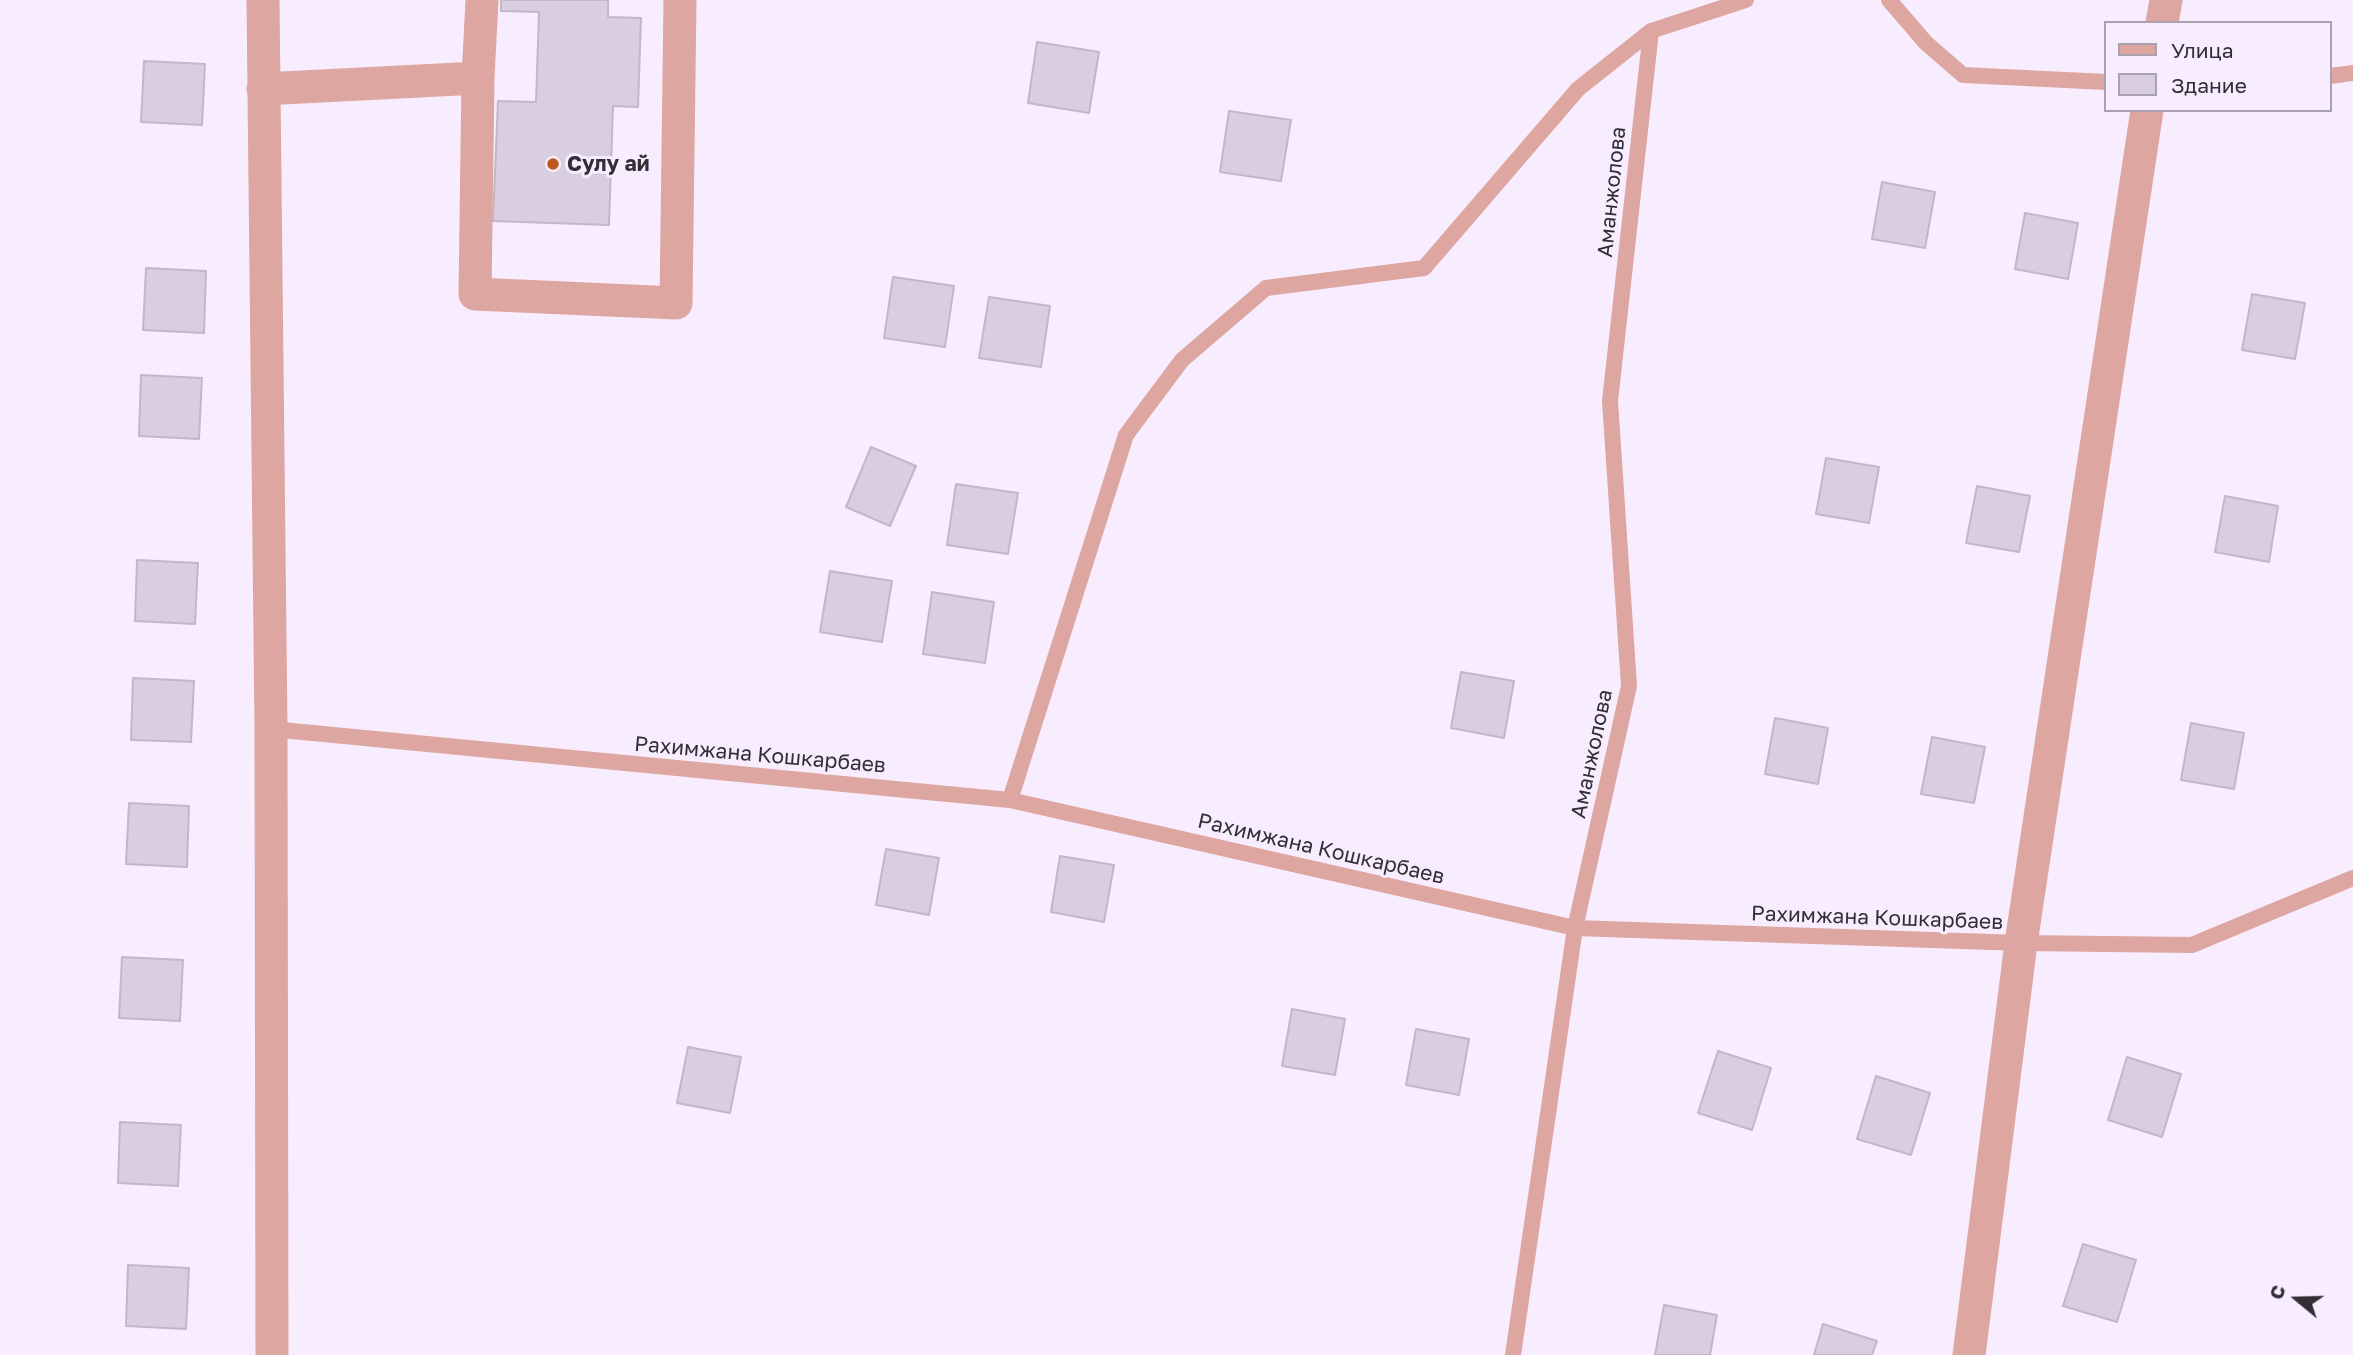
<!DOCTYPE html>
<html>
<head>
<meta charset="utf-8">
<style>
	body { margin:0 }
	#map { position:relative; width:2353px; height:1355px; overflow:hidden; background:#f8edfe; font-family:"Golos Text",sans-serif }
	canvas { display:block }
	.legend { position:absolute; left:2104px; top:21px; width:228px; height:91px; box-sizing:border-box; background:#f8edfe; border:2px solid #a9a1ae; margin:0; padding:9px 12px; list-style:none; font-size:21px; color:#322e35 }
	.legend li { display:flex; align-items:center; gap:14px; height:35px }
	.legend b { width:35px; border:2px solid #a9a1ae }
	.north { position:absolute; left:2262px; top:1264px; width:70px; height:70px; -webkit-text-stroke:5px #f8edfe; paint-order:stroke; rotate:289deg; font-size:19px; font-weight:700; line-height:28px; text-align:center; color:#322e35 }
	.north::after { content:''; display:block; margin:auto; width:24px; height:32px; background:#322e35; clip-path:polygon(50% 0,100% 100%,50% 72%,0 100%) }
</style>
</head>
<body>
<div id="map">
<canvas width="2353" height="1355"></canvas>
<ul class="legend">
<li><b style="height:9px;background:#dda6a1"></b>Улица</li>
<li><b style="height:19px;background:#d9cedf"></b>Здание</li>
</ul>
<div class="north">С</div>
</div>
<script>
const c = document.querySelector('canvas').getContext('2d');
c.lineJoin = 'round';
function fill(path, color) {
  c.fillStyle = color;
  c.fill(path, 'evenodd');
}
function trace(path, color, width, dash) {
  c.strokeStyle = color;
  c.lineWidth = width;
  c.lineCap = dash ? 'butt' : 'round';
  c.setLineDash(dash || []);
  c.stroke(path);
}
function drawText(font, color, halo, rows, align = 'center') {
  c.font = font + ' "Golos Text",sans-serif';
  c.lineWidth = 6;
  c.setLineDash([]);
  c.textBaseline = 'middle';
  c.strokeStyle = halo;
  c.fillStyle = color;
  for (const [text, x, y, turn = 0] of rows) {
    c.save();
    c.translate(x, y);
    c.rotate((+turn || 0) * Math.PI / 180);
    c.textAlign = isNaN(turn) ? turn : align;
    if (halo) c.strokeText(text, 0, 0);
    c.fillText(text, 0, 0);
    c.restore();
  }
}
const building = new Path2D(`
	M501,0H608V17L641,18L638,107L613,106L609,225L493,221L498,101L536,102L539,12L501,11Z
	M1037,42L1099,52L1089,113L1028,103Z
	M144,61L205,64L202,125L141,122Z
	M1229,111L1291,120L1281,181L1220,172Z
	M1882,182L1935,192L1925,248L1872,239Z
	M2025,213L2078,223L2068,279L2015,269Z
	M146,268L206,271L204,333L143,330Z
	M893,277L954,286L945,347L884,338Z
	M2252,294L2305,303L2295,359L2242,350Z
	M989,297L1050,306L1041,367L979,358Z
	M141,375L202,378L199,439L139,436Z
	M871,447L916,466L890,526L846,507Z
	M1826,458L1879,467L1869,523L1816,514Z
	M956,484L1018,493L1008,554L947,545Z
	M1977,486L2030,496L2019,552L1966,543Z
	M2225,496L2278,506L2269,562L2215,552Z
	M137,560L198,563L195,624L135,621Z
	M830,571L892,581L882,642L820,632Z
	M932,592L994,602L985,663L923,654Z
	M1461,672L1514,681L1504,738L1451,728Z
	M133,678L194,681L191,742L131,740Z
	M1775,718L1828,728L1818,784L1765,774Z
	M2191,723L2244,733L2234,789L2181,780Z
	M1932,737L1985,747L1974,803L1921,794Z
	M129,803L189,806L187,867L126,864Z
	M886,849L939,858L929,915L876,905Z
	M1060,856L1114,865L1104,922L1051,912Z
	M122,957L183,960L180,1021L119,1018Z
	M1292,1009L1345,1019L1335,1075L1282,1066Z
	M1416,1029L1469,1039L1459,1095L1406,1085Z
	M688,1047L741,1057L730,1113L677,1103Z
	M1718,1051L1771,1068L1752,1130L1698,1113Z
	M2127,1057L2181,1074L2162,1137L2108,1120Z
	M1876,1076L1930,1093L1911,1155L1857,1139Z
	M120,1122L181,1125L178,1186L118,1183Z
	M2083,1244L2136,1260L2117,1322L2063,1306Z
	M128,1265L189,1268L186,1329L126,1326Z
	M1664,1305L1717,1315L1710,1355H1655Z
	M1823,1324L1877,1341L1872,1355H1814Z`);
const lane = new Path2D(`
	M1889,0L1926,43L1963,75L2106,82
	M2330,76L2353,73
	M271,729L1010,800L1575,928L2021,943L2192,945L2353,878
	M1010,800L1126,435L1182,360L1266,288L1424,268L1578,89L1651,31L1746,0
	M1513,1355L1575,928L1629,686L1610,401L1651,31`);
const street = new Path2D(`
	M263,0L271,729L272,1355
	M482,0L478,78L475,294L676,303L680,0
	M2162,23L2166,0
	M263,89L478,78
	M1969,1355L2021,943L2147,110`);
const markers = [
	[553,164,7,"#bb5820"]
];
const poiNames = [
	["Сулу ай",567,164]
];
const streetNames = [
	["Аманжолова",1612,192,-84],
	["Аманжолова",1592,754,-78],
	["Рахимжана Кошкарбаев",760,755,5],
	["Рахимжана Кошкарбаев",1321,849,13],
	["Рахимжана Кошкарбаев",1877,918,2]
];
fill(building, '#d9cedf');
trace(building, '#c1b7c7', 2);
trace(lane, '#dda6a1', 16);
trace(street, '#dda6a1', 33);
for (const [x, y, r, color] of markers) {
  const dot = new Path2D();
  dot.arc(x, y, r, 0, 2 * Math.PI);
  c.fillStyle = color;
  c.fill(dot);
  trace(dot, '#f8edfe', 2.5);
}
drawText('bold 21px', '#322e35', '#f8edfe', poiNames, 'left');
drawText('21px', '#322e35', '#f8edfe', streetNames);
</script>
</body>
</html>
